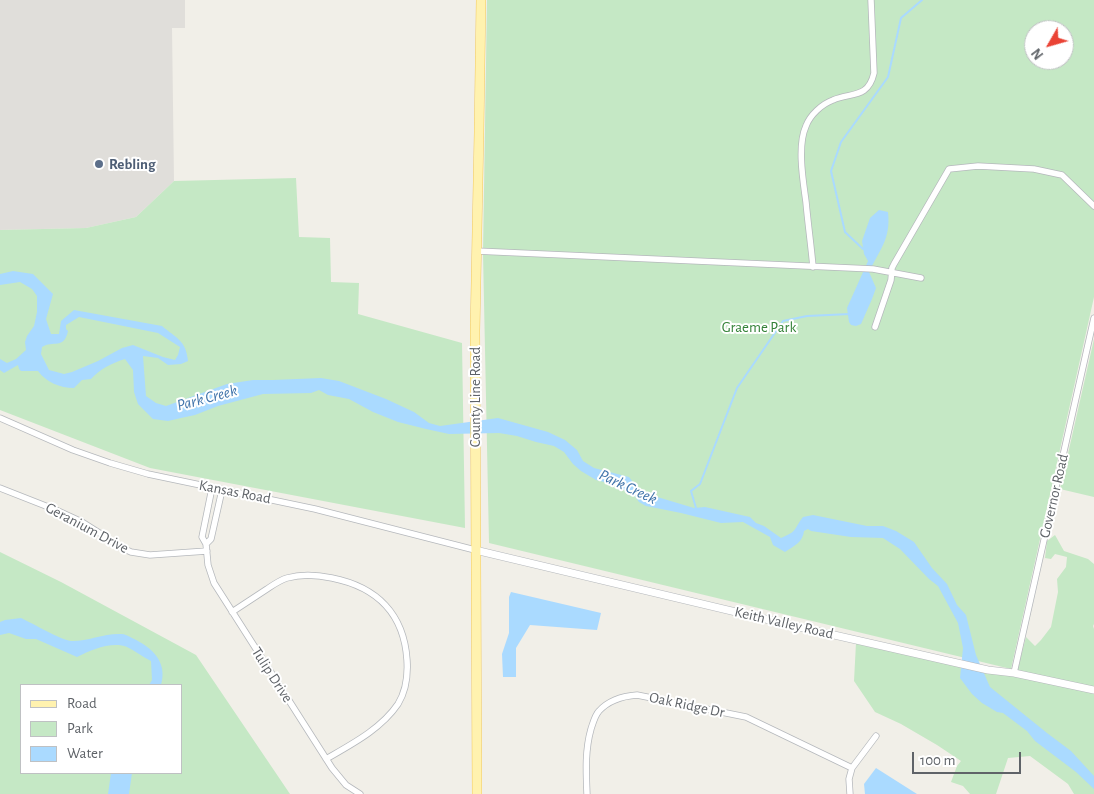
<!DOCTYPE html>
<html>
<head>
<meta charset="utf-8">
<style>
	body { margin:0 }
	#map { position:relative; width:1094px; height:794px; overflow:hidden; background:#f1efe8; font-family:"Alegreya Sans",sans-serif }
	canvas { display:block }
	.legend { position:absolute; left:20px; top:684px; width:162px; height:90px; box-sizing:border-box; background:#fff; border:1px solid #bfc1c3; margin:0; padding:6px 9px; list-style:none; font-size:15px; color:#5f6368 }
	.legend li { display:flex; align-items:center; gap:10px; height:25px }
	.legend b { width:25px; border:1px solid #bfc1c3 }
	.north { position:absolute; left:1024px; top:20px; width:50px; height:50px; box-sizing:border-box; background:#fff; border:1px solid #bfc1c3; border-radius:50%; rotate:232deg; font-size:14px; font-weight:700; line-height:20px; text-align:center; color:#5f6368 }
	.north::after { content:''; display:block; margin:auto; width:18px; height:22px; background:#ea4335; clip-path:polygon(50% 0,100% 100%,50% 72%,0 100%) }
	.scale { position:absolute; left:912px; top:752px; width:109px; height:22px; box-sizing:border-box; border:2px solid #5f6368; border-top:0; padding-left:6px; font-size:15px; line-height:18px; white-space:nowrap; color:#5f6368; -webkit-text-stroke:4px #fff; paint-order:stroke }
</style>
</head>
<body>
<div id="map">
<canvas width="1094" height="794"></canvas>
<ul class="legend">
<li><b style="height:6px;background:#fff2af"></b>Road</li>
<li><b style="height:14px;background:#c5e8c5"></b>Park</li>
<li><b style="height:14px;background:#aadaff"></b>Water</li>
</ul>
<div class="north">N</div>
<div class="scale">100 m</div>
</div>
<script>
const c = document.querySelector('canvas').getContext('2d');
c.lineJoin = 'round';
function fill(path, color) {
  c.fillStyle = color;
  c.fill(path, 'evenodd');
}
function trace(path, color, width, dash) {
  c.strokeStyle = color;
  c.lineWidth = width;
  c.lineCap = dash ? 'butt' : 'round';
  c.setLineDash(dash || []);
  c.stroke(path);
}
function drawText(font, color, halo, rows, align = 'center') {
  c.font = font + ' "Alegreya Sans",sans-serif';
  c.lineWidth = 4;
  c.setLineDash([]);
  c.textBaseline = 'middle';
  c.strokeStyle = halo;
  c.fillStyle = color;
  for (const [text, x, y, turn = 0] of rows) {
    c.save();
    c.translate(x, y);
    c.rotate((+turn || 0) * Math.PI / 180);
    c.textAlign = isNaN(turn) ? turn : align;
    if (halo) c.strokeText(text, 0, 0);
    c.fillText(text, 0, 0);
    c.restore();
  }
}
const industrial = new Path2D(`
	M0,0H185V28H172L174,181L136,217L86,228L0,230Z`);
const green = new Path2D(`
	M487,0H1094V297L1011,669L489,543L483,253ZM1034,30H1064V60H1034Z
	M296,178L299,237L330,238L331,282L359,283L358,314L462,343L465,528L150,468L0,410V230L86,228L136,217L174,181Z
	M1094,339V497L1060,489Z
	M1055,535L1064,551L1088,559L1094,564V624L1093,626L1094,629V687L1017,671L1026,637L1035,646L1041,640L1051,627L1058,592L1057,579L1066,567L1067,557L1055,554L1051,559L1045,558L1047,541Z
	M0,552L61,582L196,655L290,794H0ZM21,685H181V773H21Z
	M856,643L1094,691V794H1074L1068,784L1030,756L1008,758L996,794H970L963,786L951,782L957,766L961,761L937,745L901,724L875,712L854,681Z`);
const water = new Path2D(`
	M879,210L888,212C891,239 880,249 869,272L876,288L872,299L861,324L856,326L851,325L849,322L847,308L868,261L864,254L862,241L870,218Z
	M13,271L33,274L53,294L46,319L51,334H59L61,321L74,310L162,326C176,338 186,340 188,361L181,364L168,365L158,358L143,356L146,396L156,403L166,406L227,384L253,380H273L321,378L339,381L386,399L414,412L429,423L440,426L498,418L548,432L565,440L577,450L583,461L594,468L629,477L635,485L644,493L694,508L705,507L750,517L756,523L764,526L781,538C798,531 793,530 803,517L813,515L867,526H883L896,531L914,542L932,568L947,584L957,605L966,615L976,655L990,687L1047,733L1071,751L1094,776V789L1076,772L1035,741L1027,731L1003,713L997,712L982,703L972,694L960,678L963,648L958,623L938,586L929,579L900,549L883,538L851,537L811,531L808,529L804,531C803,542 794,546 785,552L773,545L770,537L743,522L721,523L681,513L646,506L639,502L632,492L626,491L616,485L596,480L581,471L573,464L564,452L554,446L536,442L517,436L499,433L449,434L426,429L398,422L373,412L349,399L328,395L319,390L311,393L263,394L218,406L195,415L181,418L168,421L153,419L138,404L134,392L133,370L125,359C112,363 100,369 91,379L82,380L74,388C60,388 46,382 38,371H21L19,369L18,365L4,373L0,370V359L7,363L16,359L26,350L25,342L27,336L34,326L37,312V296L32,289L20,282L0,285V274ZM79,317L158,333L180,347L178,355L175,360L163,357L133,345L122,348L98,361L72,372L64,374L49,370L41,354L42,347C53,340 64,350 68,331L66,329V325Z
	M511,592L601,613L597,630L530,625L516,648V677H503L502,654L509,633V597Z
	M21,618C34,624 59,639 71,641C85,642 105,633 121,634C125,634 128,636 132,638C152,647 168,662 161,685H149L152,680L151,661C143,657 135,651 127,647C112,641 91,650 77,657L36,639H26L9,633L0,635V622L5,620Z
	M876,768L917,794H865L864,784Z
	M111,773H132L129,794H108Z`);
const stream = new Path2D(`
	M863,249L845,232L831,171L841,142L888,77L901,18L922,0
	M696,508L691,491L700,484L737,388L783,321L807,316L850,314`);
const minor = new Path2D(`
	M476,251L873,269L921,278
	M813,267C811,245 808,224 806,202C803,180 797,146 806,126C810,115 822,104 833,100C851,92 868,99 874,73L871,0
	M875,327L891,280L892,268L894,264L949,169L978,166L1034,169L1062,175L1094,206
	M0,418L73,450L110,463L148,474L315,509L475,550
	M0,488L56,510L82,522L101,534L118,546L131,552L150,555L207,551
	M212,488L202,537L206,544L208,565L214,583L332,768L346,785L360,794
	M206,544L211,539L222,490
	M232,612C244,604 255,597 267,589C273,585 280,580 287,578C301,574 318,575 332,578C377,587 404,614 407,660C408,675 406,691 398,704C381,729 352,744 326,759
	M1014,673L1094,318
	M587,794C586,771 585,750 591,729C593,723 595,715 599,711C609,700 624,696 637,695L746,717L852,768L876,736
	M850,794L849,779L852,768`);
const tertiary = new Path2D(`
	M475,550L799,627L988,670L1014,673L1094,690`);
const primary = new Path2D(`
	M477,794L475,331L479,132L481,0`);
const markers = [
	[99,164,5,"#5c6f8a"]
];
const serviceNames = [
	["Rebling",109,164]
];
const parkNames = [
	["Graeme Park",759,327]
];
const streetNames = [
	["County Line Road",475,397,-90],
	["Kansas Road",235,492,11],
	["Governor Road",1054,496,-77],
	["Geranium Drive",87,528,28],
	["Keith Valley Road",784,623,13],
	["Tulip Drive",272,675,57],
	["Oak Ridge Dr",687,705,12]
];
const waterNames = [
	["Park Creek",207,398,-15],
	["Park Creek",628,487,25]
];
fill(industrial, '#e0deda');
fill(green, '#c5e8c5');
fill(water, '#aadaff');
trace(stream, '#aadaff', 2);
trace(minor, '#b5b8bc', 7);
trace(tertiary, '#b5b8bc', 8);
trace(primary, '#f2c960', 10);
trace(minor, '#fff', 5.5);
trace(tertiary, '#fff', 7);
trace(primary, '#fff2af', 9);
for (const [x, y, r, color] of markers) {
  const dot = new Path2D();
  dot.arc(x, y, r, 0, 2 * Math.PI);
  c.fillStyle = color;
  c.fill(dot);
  trace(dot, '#fff', 2);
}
drawText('bold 15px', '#4e5e75', '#fff', serviceNames, 'left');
drawText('15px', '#348238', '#fff', parkNames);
drawText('15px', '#5f6368', '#fff', streetNames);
drawText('italic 16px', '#4174aa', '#fff', waterNames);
</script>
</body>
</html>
